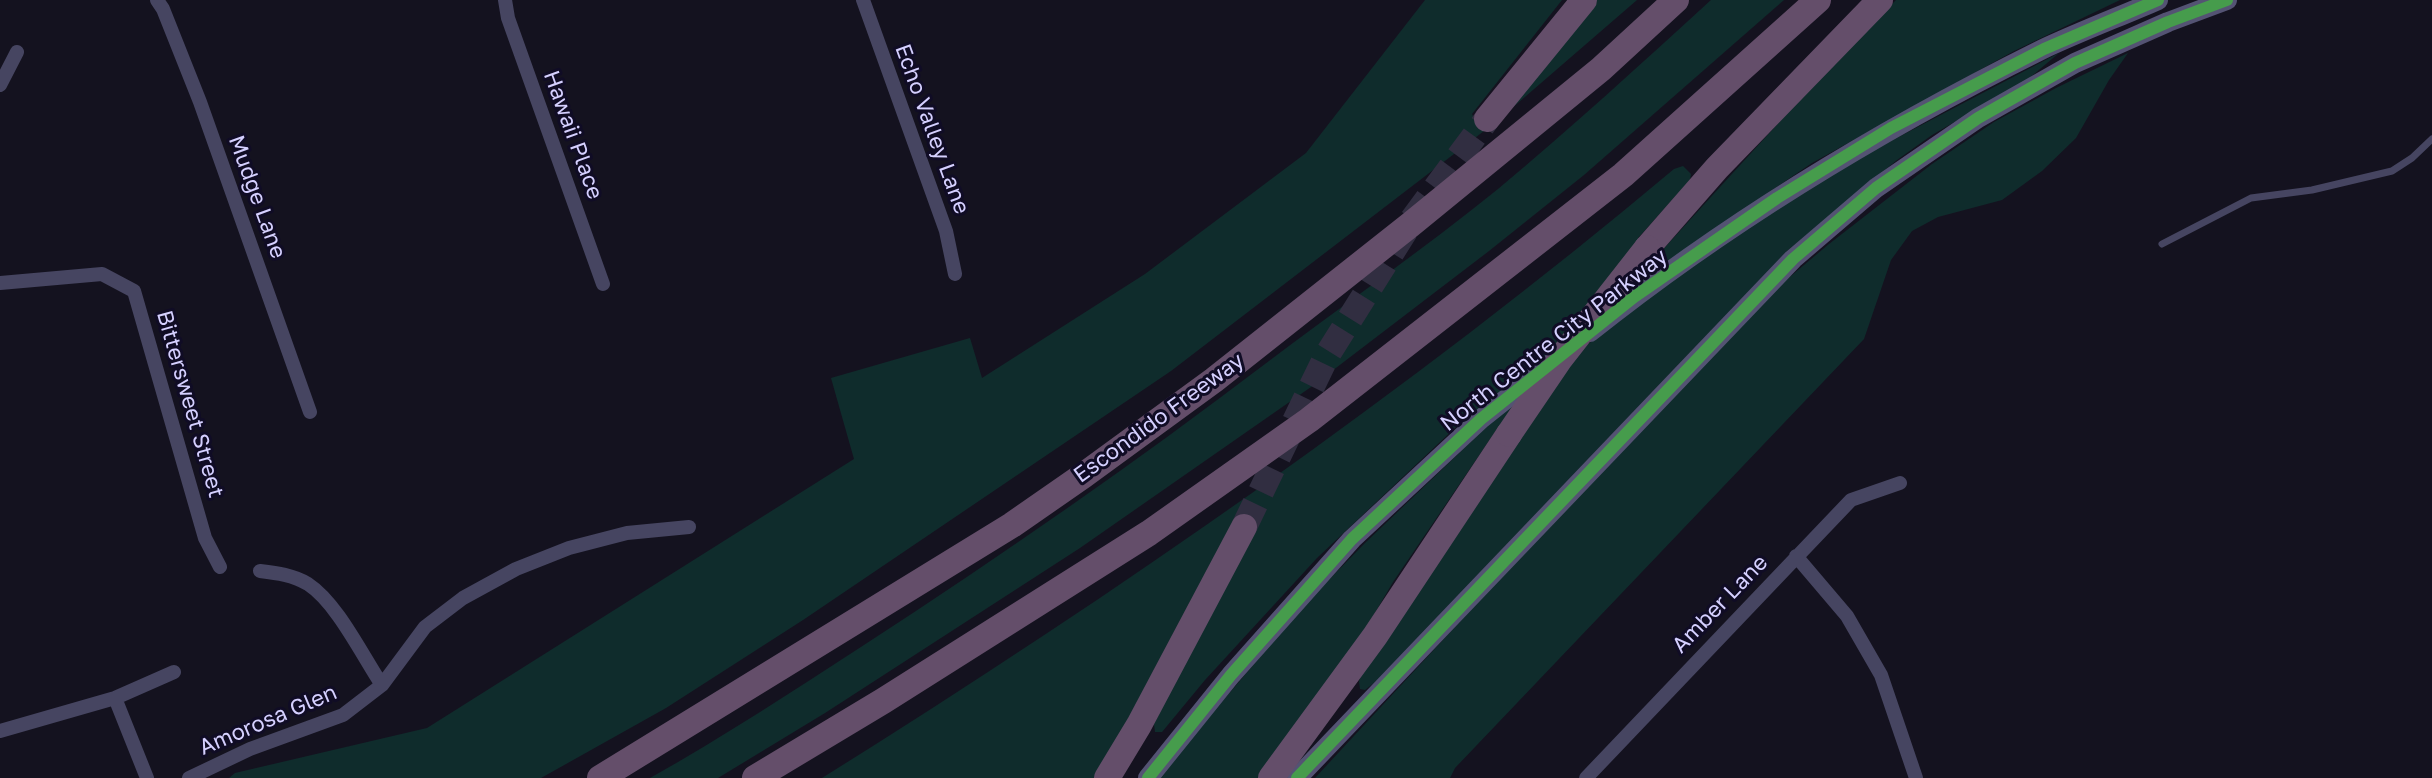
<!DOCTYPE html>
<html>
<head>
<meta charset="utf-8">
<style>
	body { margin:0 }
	canvas { display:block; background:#14121f }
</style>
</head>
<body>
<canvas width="2432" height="778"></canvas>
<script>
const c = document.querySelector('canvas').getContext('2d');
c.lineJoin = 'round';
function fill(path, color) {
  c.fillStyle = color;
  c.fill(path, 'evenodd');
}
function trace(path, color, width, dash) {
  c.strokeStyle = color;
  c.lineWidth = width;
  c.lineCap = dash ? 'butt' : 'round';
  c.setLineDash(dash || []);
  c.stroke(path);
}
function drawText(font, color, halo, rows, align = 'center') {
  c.font = font + ' "Golos Text",sans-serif';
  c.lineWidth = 6;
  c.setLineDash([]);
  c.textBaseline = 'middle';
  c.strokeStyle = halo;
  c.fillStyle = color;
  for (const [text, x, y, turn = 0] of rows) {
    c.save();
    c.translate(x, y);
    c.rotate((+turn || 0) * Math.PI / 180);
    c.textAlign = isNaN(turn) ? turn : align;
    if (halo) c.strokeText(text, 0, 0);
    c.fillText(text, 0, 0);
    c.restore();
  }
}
const green = new Path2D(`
	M1425,0H1562L1472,114L1475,120L1497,121L1171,371L803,620L666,708L541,778H229L235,773L427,728L854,459L831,378L970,338L982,378L1145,274L1306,153Z
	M1594,0H1637L1511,109Z
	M1711,0H1784L1584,175L1489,251L1311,387L1080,548L825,713L718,778H650C723,737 793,691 864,645C1001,556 1135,463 1265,364C1343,305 1423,250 1498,189C1571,128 1641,64 1711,0Z
	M1896,0H2120L2014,51L1812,163L1731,218L1513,382L1457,426L1317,558L1205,680L1162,732H1155L1154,724L1179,672L1259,524L1233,521L1097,778H822C1118,593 1407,393 1674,169L1683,166L1691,174L1690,180L1638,238L1657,256L1784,117Z
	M2059,53L2027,80L1932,135L1897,160L1787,251L1375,682L1365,690L1360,689L1359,681L1365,667L1499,426L1393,582L1342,669L1260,778H1157L1307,602L1365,543L1498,416L1641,302L1742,231L1849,163Z
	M2128,53L2109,80L2076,138L2042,171L2002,200L1938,217L1912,231L1891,260L1864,339L1455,768L1450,778H1315L1670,395L1785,281L1829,244L1932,164L1994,122L2056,88Z`);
const motorwayTunnel = new Path2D(`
	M1244,527L1326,357L1410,223L1487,119`);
const service = new Path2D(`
	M2162,244L2251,198L2312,190L2392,171L2412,158L2432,139`);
const minor = new Path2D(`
	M157,0L163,9L200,102L310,412
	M505,0L508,18L603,284
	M863,0L946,231L955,274
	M0,85L17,52
	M0,283L102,274L134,291L205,538L220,567
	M1796,556L1847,616L1881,675L1916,778
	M260,571C277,573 293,575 308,584C337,603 362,655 382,685
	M115,698L147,778
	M0,731L115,698L174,672
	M189,778L250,749L343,715L382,685L425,627L463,598L516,569L569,548L627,533L689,527
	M1586,778L1851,500L1900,483`);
const secondary = new Path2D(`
	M1590,332C1729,221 1882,129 2041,50C2079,32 2119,17 2158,0
	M1148,778L1231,675L1352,539L1481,419L1550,364
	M1297,778L1793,259L1876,188L1978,118L2075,63L2168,22L2227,0`);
const motorway = new Path2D(`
	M1487,119L1584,0
	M1647,248L1717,168L1880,0
	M600,778L1012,525L1084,475L1214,380L1410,225L1601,69L1676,0
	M755,778L883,701L1149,533L1309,420L1623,175L1818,0
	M1107,778L1139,725L1244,527
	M1271,778L1375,636L1509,434`);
const motorwayBridge = new Path2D(`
	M1509,434L1560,359L1647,248`);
const cycleway = new Path2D(`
	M1148,778L1231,675L1352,539L1481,419L1634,297L1777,198L1891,128L2044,49L2158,0
	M1297,778L1793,259L1876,188L1978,118L2075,63L2168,22L2227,0`);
const streetNames = [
	["Echo Valley Lane",932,129,70],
	["Hawaii Place",573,135,70],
	["Mudge Lane",257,197,70],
	["North Centre City Parkway",1554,340,-38],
	["Bittersweet Street",190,404,74],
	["Escondido Freeway",1159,418,-36],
	["Amber Lane",1720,604,-46],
	["Amorosa Glen",268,720,-23]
];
fill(green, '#0f2c2c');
trace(motorwayTunnel, '#312e41', 26, [26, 13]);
trace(service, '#464561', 7);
trace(minor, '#464561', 14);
trace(secondary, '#545373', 20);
trace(motorway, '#644e6a', 26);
trace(motorwayBridge, '#644e6a', 26);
trace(cycleway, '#469c4c', 12);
drawText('22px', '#d5d0ff', '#100c25', streetNames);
</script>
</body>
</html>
